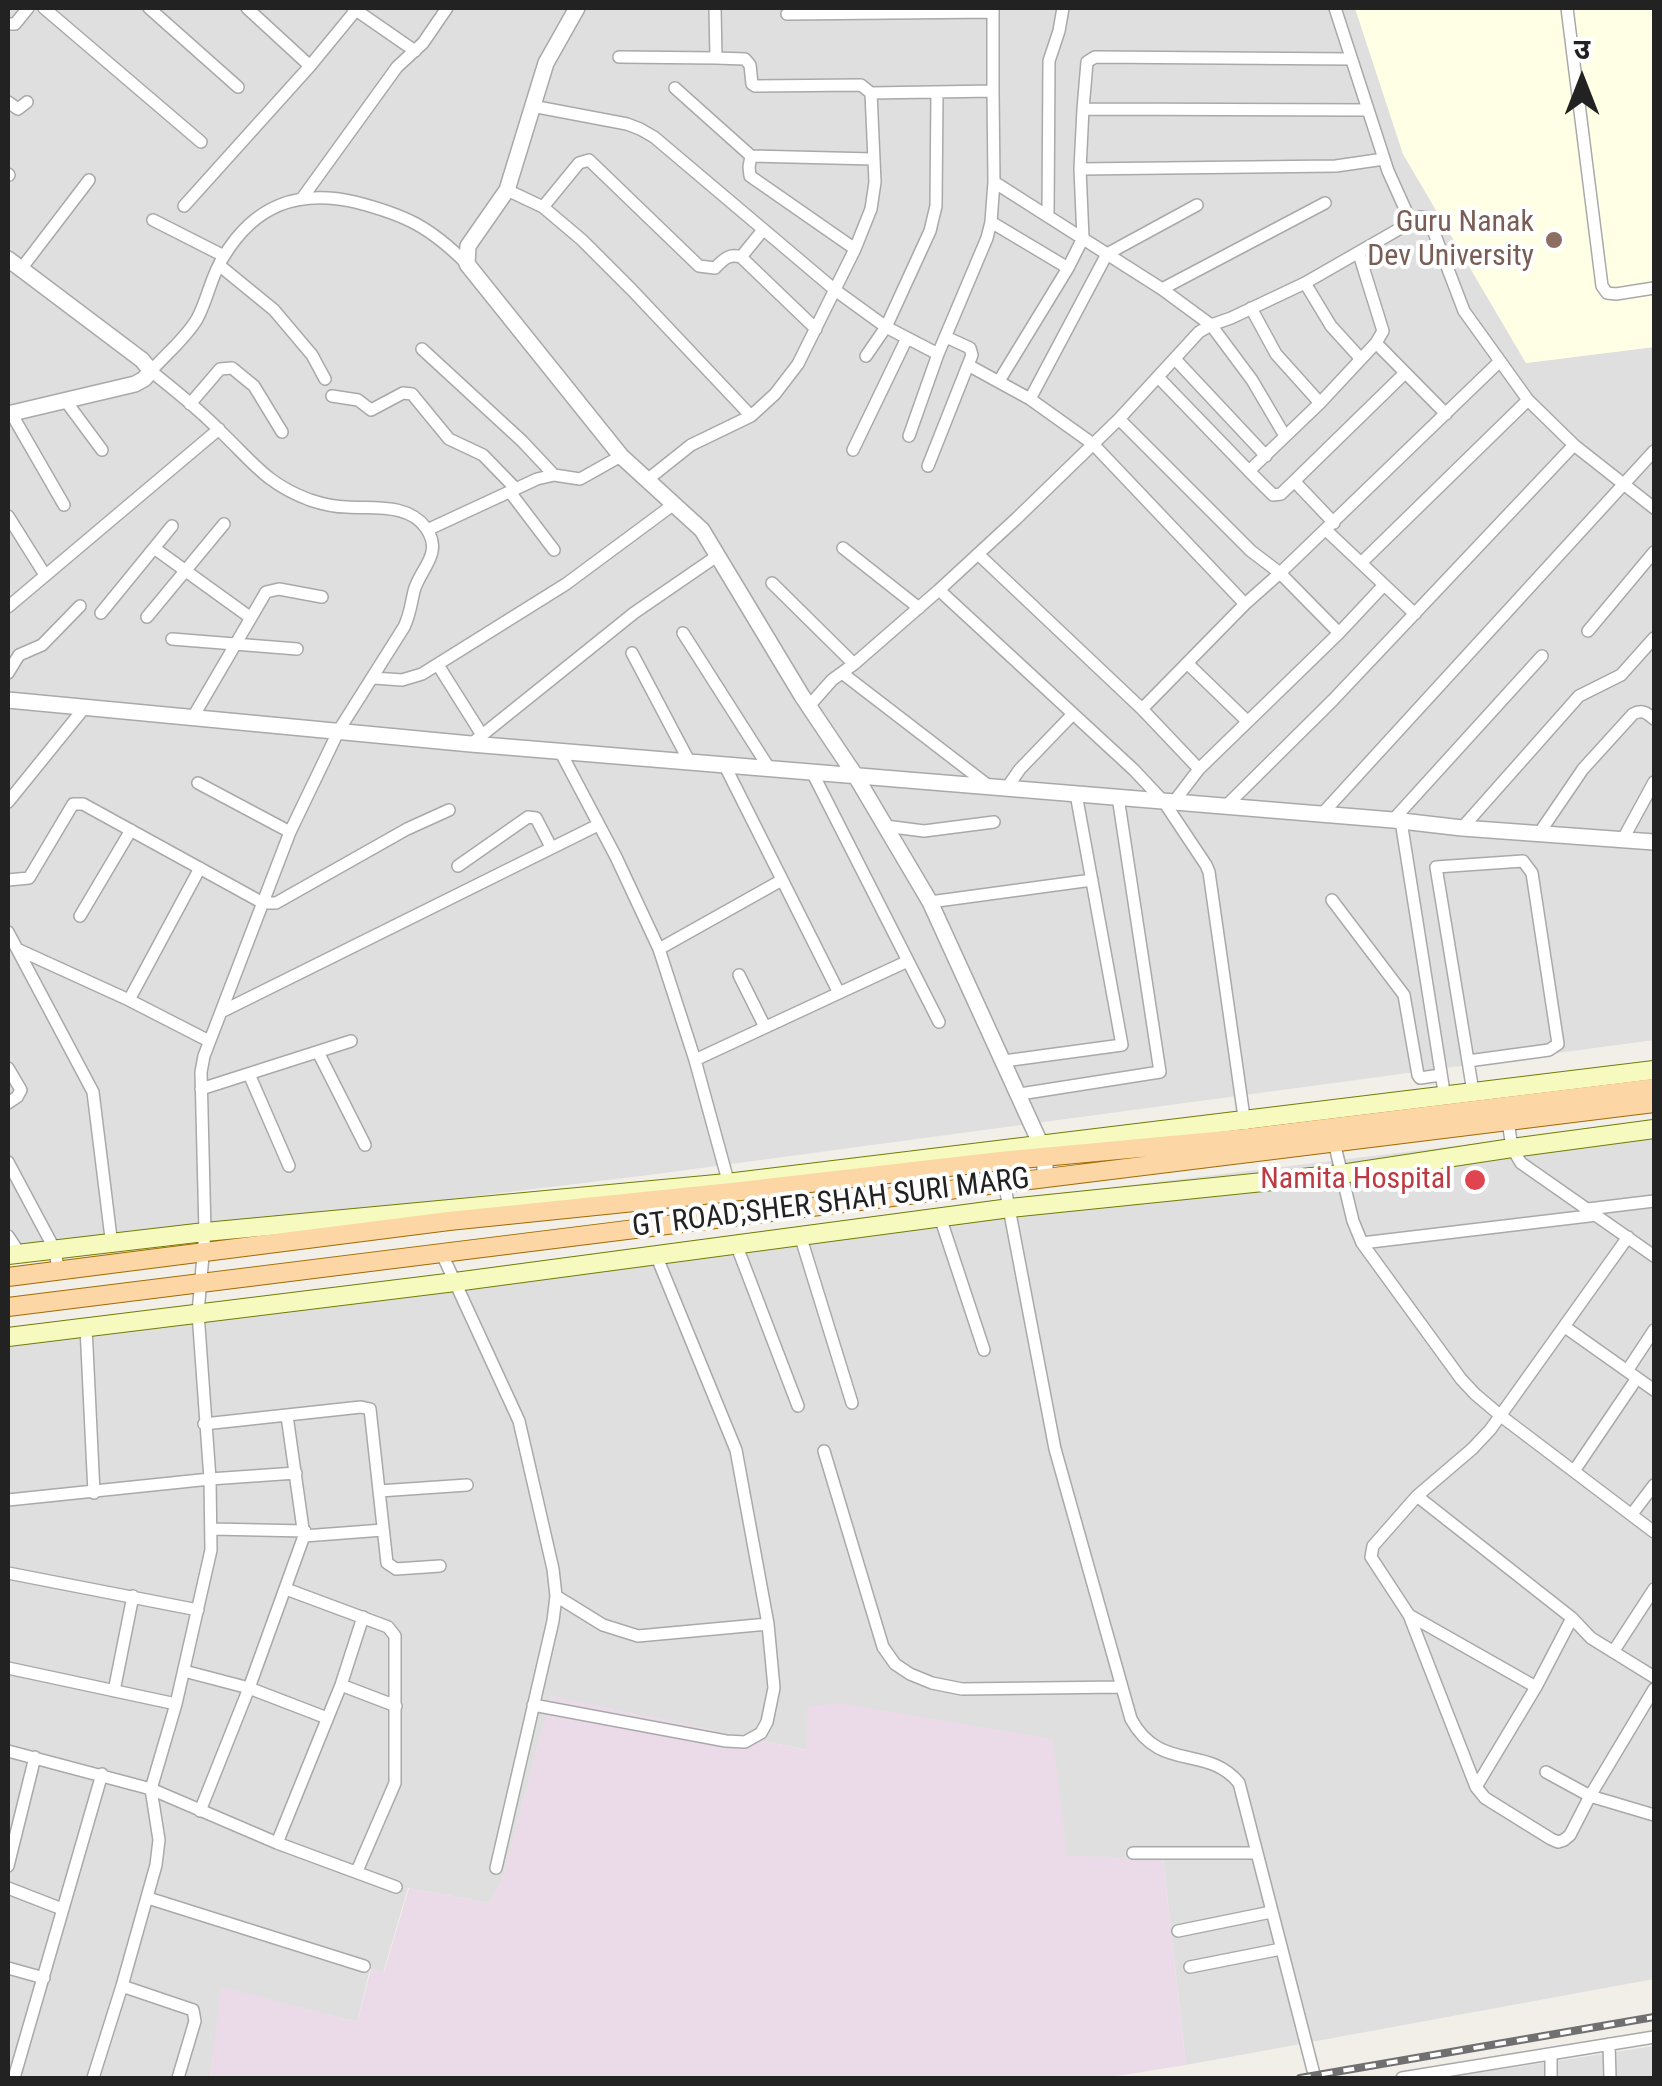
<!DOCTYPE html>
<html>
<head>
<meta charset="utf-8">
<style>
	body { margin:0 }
	#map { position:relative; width:1662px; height:2086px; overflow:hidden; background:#f2efe9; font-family:"Roboto Condensed","Noto Sans Devanagari",sans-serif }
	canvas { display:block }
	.frame { position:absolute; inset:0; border:10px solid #222; pointer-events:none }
	.north { position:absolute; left:1532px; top:30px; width:100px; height:100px; -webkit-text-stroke:8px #fff; paint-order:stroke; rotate:0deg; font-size:28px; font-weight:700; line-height:40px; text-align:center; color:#222 }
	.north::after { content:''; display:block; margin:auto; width:35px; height:45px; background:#222; clip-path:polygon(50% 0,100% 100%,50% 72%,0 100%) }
</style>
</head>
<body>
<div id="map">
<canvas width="1662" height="2086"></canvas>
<div class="frame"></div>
<div class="north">उ</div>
</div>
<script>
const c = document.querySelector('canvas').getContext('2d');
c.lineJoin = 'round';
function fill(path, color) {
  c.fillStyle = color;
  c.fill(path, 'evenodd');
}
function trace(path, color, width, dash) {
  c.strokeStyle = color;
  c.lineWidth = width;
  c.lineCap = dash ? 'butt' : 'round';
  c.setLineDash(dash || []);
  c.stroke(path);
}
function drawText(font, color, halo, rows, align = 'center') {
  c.font = font + ' "Roboto Condensed",sans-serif';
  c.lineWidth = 8;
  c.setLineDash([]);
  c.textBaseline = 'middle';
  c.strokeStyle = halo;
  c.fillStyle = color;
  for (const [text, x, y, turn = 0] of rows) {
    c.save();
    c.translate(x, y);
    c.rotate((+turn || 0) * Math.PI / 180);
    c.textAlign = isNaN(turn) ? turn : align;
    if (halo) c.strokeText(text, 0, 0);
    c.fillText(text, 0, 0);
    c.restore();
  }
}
const residential = new Path2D(`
	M8,8H1355L1403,154L1526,363L1654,347V1040L649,1175L8,1253Z
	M1654,1122V1979L1186,2065L1163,1858L1067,1857L807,1750L551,1697L502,1881L489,1903L408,1888L383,1973L370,1969L357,2022L222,1988L210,2078H8V1329L186,1309L991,1202Z
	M1654,2046V2078H1445Z`);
const industrial = new Path2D(`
	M551,1696L806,1750L808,1707L839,1703L1053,1739L1067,1856L1163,1858L1186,2065L1104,2078H210L221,1987L357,2022L371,1969L384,1972L409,1888L489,1903L502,1881Z`);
const education = new Path2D(`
	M1355,8H1654V347L1526,363L1403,154Z`);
const minor = new Path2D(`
	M44,8L201,142
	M149,8L238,87
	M247,8L310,66
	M353,8L415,51
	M993,8V91
	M1335,8L1388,171L1411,222
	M1567,8L1602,286L1607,293L1616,294L1654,288
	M787,14L993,12
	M8,24H15L28,8
	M619,57L716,58
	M1350,59L1095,57L1087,62L1083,109L1368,110
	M675,88L751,156L749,167L750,176L855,249
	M871,93L993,91L994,182L1162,289L1211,325L1252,380L1285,436
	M8,102L18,109L27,102
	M532,106L627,124L640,129L654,137L835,290L886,327L938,354L987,238L991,222L994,182
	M1083,109L1080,169L1336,166L1384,159
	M751,156L873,159
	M8,174L9,175
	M507,190L543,207L579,163L589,160L699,266L715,268C723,260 729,253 741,257L816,329
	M303,197L397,67L423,43L447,8
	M184,206L310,66L356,10
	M543,207L582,240L632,290L751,416
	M1048,216L1049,61L1059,31L1063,8
	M153,220L224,256
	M991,222L1068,268
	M741,257L763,230
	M219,265L274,310L312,355L325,379
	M21,269L89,180
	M1305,283L1331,326L1361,359L1376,343L1383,331L1359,254
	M1162,289L1325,203
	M1251,308L1276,354L1320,403L1361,359
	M1376,343L1446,414
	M422,349L522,441L554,475
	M866,356L886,327L930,231L936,206L937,92
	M1175,359L1266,456
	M968,365L1030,399L1093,444L1245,604L1280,573L1251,551L1119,419
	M1158,377L1249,471L1320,403
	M999,381L1068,268L1083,238L1080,169
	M332,396L358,400L371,410L403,393L412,394L449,439L483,455L516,489
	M1030,399L1107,254L1197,205
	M65,400L102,450
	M190,404L220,369L232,368L254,386L282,432
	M11,413L64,505
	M909,436L938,354
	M853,450L907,338
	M928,466L972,355L970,348L946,337
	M1249,471L1273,495L1281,494L1405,373
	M647,480L691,445L751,416L775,394L798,364L855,249L871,209L875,182L871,93L861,85L755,86L752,84L750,65L745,59L716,58L715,8
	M1295,482L1334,523
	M510,492L554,550
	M8,516L45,575
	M427,530L537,479L554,475L580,479L621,456
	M1327,531L1361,563L1528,400
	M154,548L251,618
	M843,548L919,608
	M978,554L1142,709L1199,769
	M1361,563L1415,614
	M772,583L854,664
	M939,590L1134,770L1164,802L1206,865L1209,872L1245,1124
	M8,607L219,429
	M101,613L172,526
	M147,617L224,524
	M1588,631L1654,552
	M683,633L769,768
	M1339,633L1384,585
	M172,639L297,649
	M632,653L689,761
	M1187,663L1247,721
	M438,665L482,735
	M8,673L19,655L42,645L80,606
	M842,673L989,786
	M374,678L402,680L422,674L566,584L674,504
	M809,706L832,680L854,664L939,590L1017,518L1119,419L1199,332L1211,325L1231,318L1305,283L1420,217L1427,218L1430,222L1464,311L1528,400L1574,445L1654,508
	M1142,709L1245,604
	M193,717L266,592L279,589L322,597
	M471,744L634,613L717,556
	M560,751L616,857L659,949L695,1060L730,1188
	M812,772L939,1022
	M198,783L290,832
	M1006,789L1020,769L1073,714
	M8,802L85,707
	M1173,803L1199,769L1339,633L1280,573L1499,362
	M1226,806L1333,700L1574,445
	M1322,814L1654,451
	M1393,820L1542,656
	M1401,821L1445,1098
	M885,826L924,831L994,822
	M1462,828L1579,696L1621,675L1654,638
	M1540,832L1583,769L1633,714C1642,709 1647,713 1654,719
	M1623,839L1654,782
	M458,866L528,817L536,818L551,847
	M8,880L29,878L73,804H83L263,903H276L407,829L449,810
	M1332,900L1404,995L1418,1075L1420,1078L1441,1075
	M930,902L1092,880
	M80,916L131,830
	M8,932L93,1092L112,1246
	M17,949L129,1000L209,1041
	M659,949L782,880
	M739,975L765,1027
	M839,993L908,961
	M129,1000L200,868
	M221,1012L598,825
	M318,1052L365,1145
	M695,1060L839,993L724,764
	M1004,1061L1122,1045L1076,794
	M1468,1061L1549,1050L1558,1044L1532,873L1523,861L1436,867L1468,1061L1473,1092
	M8,1068L21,1090L17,1097L8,1103
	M249,1074L289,1166
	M201,1089L351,1041
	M1020,1094L1160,1072L1118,797
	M1508,1121L1512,1148L1521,1163L1654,1256
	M1334,1142L1353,1221L1362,1243L1461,1379L1475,1394L1501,1416L1654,1532
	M1000,1161L1055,1449L1131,1719C1160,1773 1207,1744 1239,1783L1315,2078
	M8,1162L55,1250L58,1270
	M1588,1209L1654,1201
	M940,1217L984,1350
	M800,1235L852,1403
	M8,1236L20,1254
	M1628,1237L1490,1430L1472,1449L1417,1496L1373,1546L1371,1557L1409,1615L1476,1787L1485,1798L1551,1839L1558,1842L1564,1840L1570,1835L1590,1796L1654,1689
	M1362,1243L1597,1215
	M736,1244L798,1406
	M442,1254L519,1421L553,1569L556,1596L553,1621L496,1868
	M86,1327L94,1493
	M1565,1327L1654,1390
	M1627,1371L1654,1330
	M287,1416L304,1536L383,1530
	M204,1424L361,1407L370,1409L387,1563L396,1569L440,1566
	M824,1451L883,1647L895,1664L910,1674L932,1683L962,1689L1121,1687
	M1574,1471L1637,1378
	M379,1491L467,1485
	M1417,1496L1572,1618L1591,1638L1654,1677
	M8,1500L210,1479L296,1473
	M1632,1514L1654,1485
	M212,1529L305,1531
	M8,1573L198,1610
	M286,1589L388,1627L395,1636V1783L357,1871
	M556,1596L603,1625L638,1636L768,1624
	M1409,1615L1536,1687L1572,1618
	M1613,1652L1654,1589
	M8,1668L176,1704
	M184,1671L249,1688L327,1718
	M341,1685L396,1706
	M114,1691L133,1596
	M533,1705L726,1741L745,1742L761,1733L767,1722L774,1688L768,1624L736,1450L656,1255
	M8,1751L151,1789L277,1843L396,1887
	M1546,1772L1590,1796L1654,1815
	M1476,1787L1536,1687
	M200,1811L249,1688L304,1536
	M277,1843L341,1685L363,1617
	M1133,1853H1257
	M8,1866L35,1757
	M8,1888L62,1909
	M148,1898L364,1966
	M1178,1931L1271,1912
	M1190,1967L1281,1949
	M8,1968L44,1978
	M122,1986L193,2010L195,2021L178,2078
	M1609,2044L1610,2078
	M14,2078L102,1774
	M93,2078L122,1986L156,1865L159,1840L151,1789L176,1704L211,1550L210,1479L198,1313L205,1232L201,1072L204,1056L290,832L339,730L404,627C410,615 411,604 414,591C420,568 444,554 426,528C408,503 374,509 347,507C335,507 322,504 310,500C266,484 252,461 220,431C199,409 174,390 151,371C166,354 186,338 197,319C208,299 211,275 224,256C255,205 298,189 355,202C406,215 430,227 467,264
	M1402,2078L1654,2037
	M1551,2078V2054`);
const tertiary = new Path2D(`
	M577,8L546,63L507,190L468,246L467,264L621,456L702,530L802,696L855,775L930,902L1041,1145L1045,1157V1178
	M8,259L142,360L151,371L144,379L135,384L8,414
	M8,700L471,744L1393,820L1462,828L1654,842`);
const secondary = new Path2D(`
	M8,1255L205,1232L727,1183L1654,1070
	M8,1337L455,1282L1010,1208L1341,1174L1512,1148L1654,1129`);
const primary = new Path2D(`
	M8,1277L449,1221L732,1192L1000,1161L1247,1138L1654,1088
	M8,1307C557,1239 1105,1170 1654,1103`);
const rail = new Path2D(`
	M1300,2078L1654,2017`);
const markers = [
	[1554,240,10,"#8d6e63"],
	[1475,1180,12,"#e0444e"]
];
const educationNames = [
	["Guru Nanak",1534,223],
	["Dev University",1534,257]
];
const healthNames = [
	["Namita Hospital",1452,1180]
];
const streetNames = [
	["GT ROAD;SHER SHAH SURI MARG",831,1204,-7]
];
fill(residential, '#e0dfdf');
fill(industrial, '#ebdbe8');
fill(education, '#ffffe5');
trace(minor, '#a9a9a9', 14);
trace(tertiary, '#a9a9a9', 18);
trace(secondary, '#707d05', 20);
trace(primary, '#a06b00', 20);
trace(minor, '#fff', 11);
trace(tertiary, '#fff', 15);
trace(secondary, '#f7fabf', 18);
trace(primary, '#fcd6a4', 18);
trace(rail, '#707070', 8);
trace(rail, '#fff', 4, [11]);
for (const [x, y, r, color] of markers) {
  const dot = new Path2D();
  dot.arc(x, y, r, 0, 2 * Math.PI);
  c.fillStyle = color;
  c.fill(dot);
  trace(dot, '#fff', 4);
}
drawText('30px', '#785e54', '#fff', educationNames, 'right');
drawText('30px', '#be3a42', '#fff', healthNames, 'right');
drawText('30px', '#222', '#fff', streetNames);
</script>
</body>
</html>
